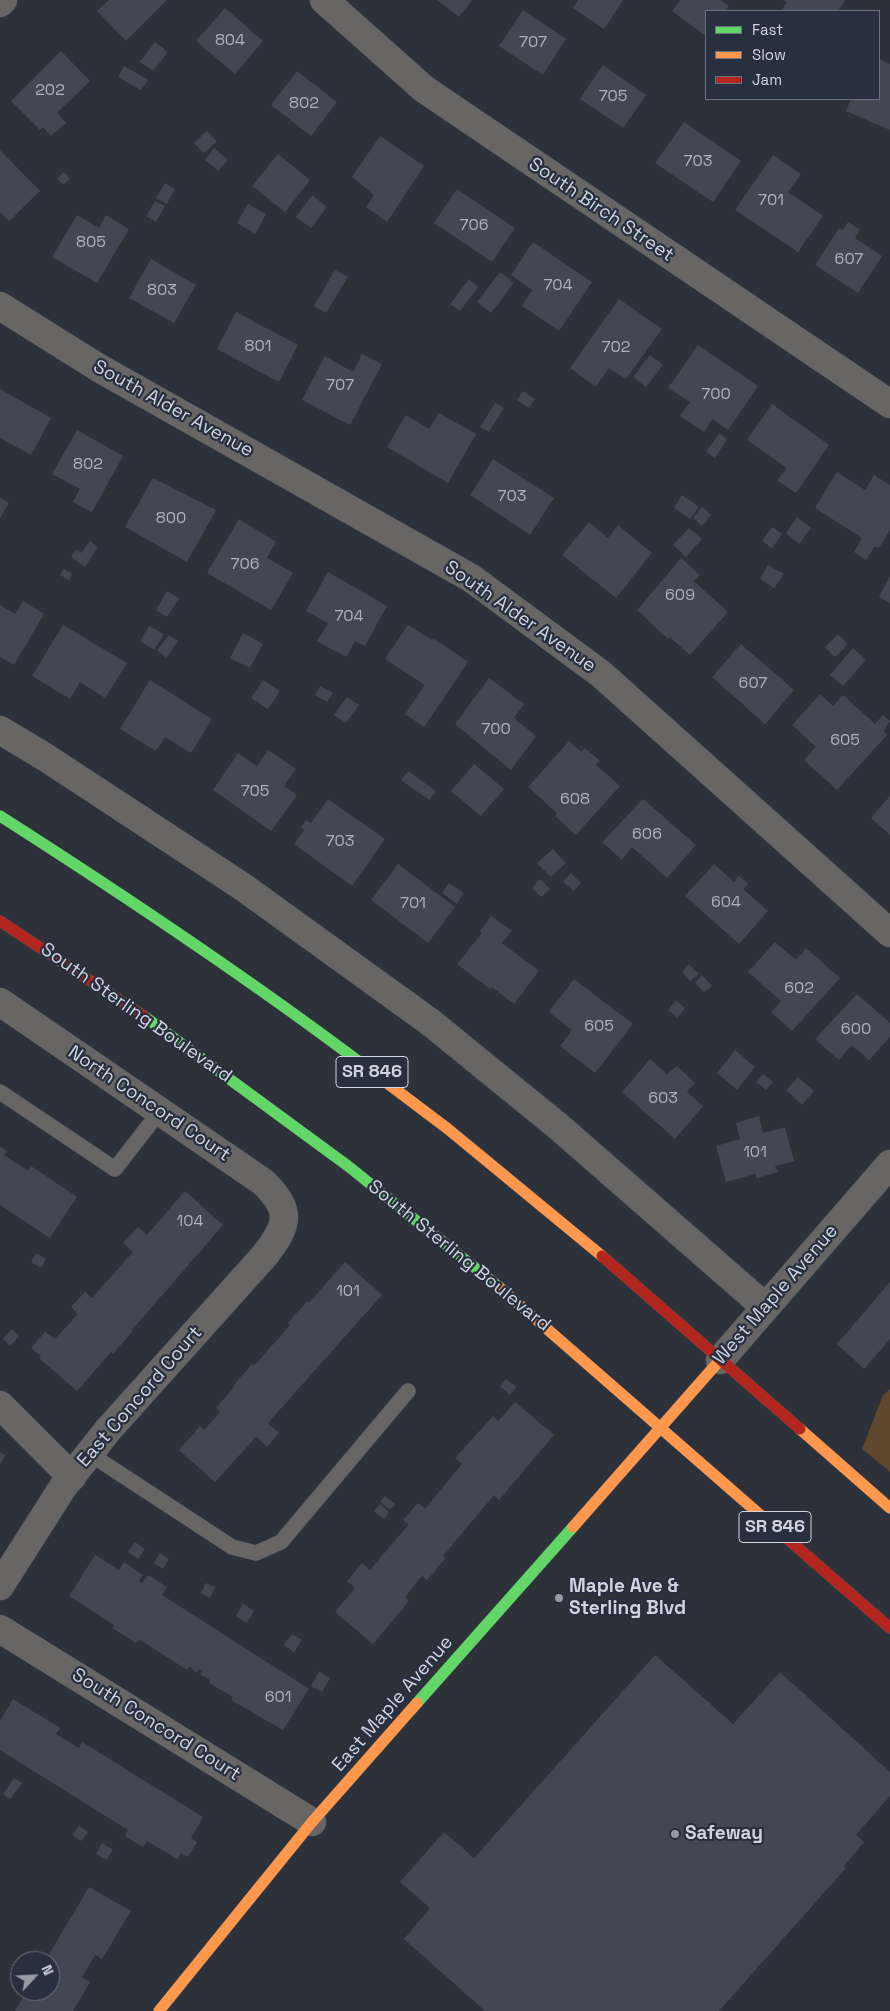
<!DOCTYPE html>
<html>
<head>
<meta charset="utf-8">
<style>
	body { margin:0 }
	#map { position:relative; width:890px; height:2011px; overflow:hidden; background:#2d313a; font-family:"Space Grotesk",sans-serif }
	canvas { display:block }
	.legend { position:absolute; left:705px; top:10px; width:175px; height:90px; box-sizing:border-box; background:#282f3f; border:1px solid #6b717f; margin:0; padding:6px 9px; list-style:none; font-size:15px; color:#d0d4df }
	.legend li { display:flex; align-items:center; gap:10px; height:25px }
	.legend b { width:25px; border:1px solid #6b717f }
	.north { position:absolute; left:10px; top:1951px; width:50px; height:50px; box-sizing:border-box; background:#282f3f; border:1px solid #6b717f; border-radius:50%; rotate:65deg; font-size:14px; font-weight:700; line-height:20px; text-align:center; color:#d0d4df }
	.north::after { content:''; display:block; margin:auto; width:18px; height:22px; background:#979ba5; clip-path:polygon(50% 0,100% 100%,50% 72%,0 100%) }
</style>
</head>
<body>
<div id="map">
<canvas width="890" height="2011"></canvas>
<ul class="legend">
<li><b style="height:6px;background:#63d668"></b>Fast</li>
<li><b style="height:6px;background:#ff974d"></b>Slow</li>
<li><b style="height:6px;background:#b3261e"></b>Jam</li>
</ul>
<div class="north">N</div>
</div>
<script>
const c = document.querySelector('canvas').getContext('2d');
c.lineJoin = 'round';
function fill(path, color) {
  c.fillStyle = color;
  c.fill(path, 'evenodd');
}
function trace(path, color, width, dash) {
  c.strokeStyle = color;
  c.lineWidth = width;
  c.lineCap = dash ? 'butt' : 'round';
  c.setLineDash(dash || []);
  c.stroke(path);
}
function drawText(font, color, halo, rows, align = 'center') {
  c.font = font + ' "Space Grotesk",sans-serif';
  c.lineWidth = 4.5;
  c.setLineDash([]);
  c.textBaseline = 'middle';
  c.strokeStyle = halo;
  c.fillStyle = color;
  for (const [text, x, y, turn = 0] of rows) {
    c.save();
    c.translate(x, y);
    c.rotate((+turn || 0) * Math.PI / 180);
    c.textAlign = isNaN(turn) ? turn : align;
    if (halo) c.strokeText(text, 0, 0);
    c.fillText(text, 0, 0);
    c.restore();
  }
}
const green = new Path2D(`
	M890,1389V1472L862,1449L883,1395Z`);
const building = new Path2D(`
	M109,0H167L126,41L97,11Z
	M437,0H472L459,17Z
	M578,0H623L604,29L573,8Z
	M680,0H721L729,6L726,11H706V36L672,11Z
	M783,0H845L838,11H781L787,2Z
	M225,8L263,41L235,74L196,41Z
	M523,10L566,39L543,75L499,46Z
	M155,42L168,52L153,71L140,62Z
	M61,51L90,81L57,113L66,123L51,136L43,127L40,130L11,101Z
	M879,59L890,64V130L846,111L851,99H879Z
	M603,65L646,95L623,128L580,99Z
	M124,66L148,80L141,90L118,77Z
	M297,71L337,102L311,136L271,105Z
	M684,122L741,161L713,202L655,163Z
	M207,131L217,141L204,153L194,143Z
	M380,136L424,166L387,222L366,207L374,195L352,177Z
	M214,148L228,160L218,171L205,160Z
	M0,150L40,191L9,221L0,212Z
	M278,154L310,180L285,212L252,186Z
	M773,155L801,174L788,192L823,216L798,252L735,210Z
	M63,172L70,178L64,185L57,179Z
	M165,183L175,189L167,204L156,198Z
	M457,189L515,228L492,262L434,223Z
	M312,195L327,207L311,228L296,217Z
	M155,201L165,206L156,222L146,216Z
	M248,204L266,214L255,234L237,223Z
	M77,215L99,228L106,215L129,229L97,283L52,257Z
	M848,222L860,230L855,238L882,256L858,293L815,265L839,228L843,230Z
	M533,242L592,282L559,331L522,306L532,290L511,275Z
	M151,259L196,285L174,323L129,298Z
	M335,270L348,277L326,313L314,306Z
	M500,272L514,283L491,313L477,302Z
	M469,279L478,287L460,311L450,304Z
	M619,299L662,329L626,379L609,368L596,387L570,368Z
	M236,312L298,345L279,382L217,349Z
	M698,345L758,386L728,430L712,419L704,432L680,416L690,402L668,388Z
	M362,354L382,364L350,425L302,400L325,356L353,372Z
	M650,355L663,365L646,387L633,377Z
	M0,389L51,418L31,455L0,438Z
	M523,391L535,399L529,408L517,400Z
	M495,403L504,408L489,432L480,427Z
	M772,404L829,445L796,493L777,480L787,468L747,440Z
	M439,413L476,434L448,483L387,447L406,415L429,429Z
	M77,430L123,456L92,512L73,502L80,489L52,474Z
	M719,433L727,439L715,458L706,452Z
	M493,459L554,498L530,535L470,495Z
	M837,472L865,490L874,475L890,485V530L879,548L875,546L866,560L854,552L862,538L815,508Z
	M153,478L216,510L187,562L125,527Z
	M682,495L699,507L690,519L674,508Z
	M0,498L9,503L0,518Z
	M702,507L711,515L702,526L693,518Z
	M797,517L811,528L799,544L786,533Z
	M239,519L276,542L267,558L293,573L271,610L207,573Z
	M589,522L608,538L618,525L652,553L616,598L562,555Z
	M772,527L782,534L772,548L762,541Z
	M689,528L702,539L686,557L673,545Z
	M90,541L98,547L85,567L71,557L76,549L81,553Z
	M681,558L700,575L694,581L728,612L690,655L670,637L668,639L637,610Z
	M768,565L784,574L774,588L760,579Z
	M64,569L72,574L69,580L60,575Z
	M328,572L387,606L365,646L355,641L346,657L317,641L328,623L306,611Z
	M890,576V603L879,597Z
	M167,591L179,598L167,617L156,610Z
	M23,601L44,614L14,665L0,657V605L15,614Z
	M63,625L127,663L105,698L80,682L70,699L32,676Z
	M408,625L432,640L433,638L468,662L424,727L405,714L425,685L385,659Z
	M149,626L164,634L154,650L140,641Z
	M243,633L263,644L250,668L230,658Z
	M838,634L848,644L835,657L825,647Z
	M169,635L178,641L166,658L157,650Z
	M741,644L794,690L765,724L712,677Z
	M853,648L866,660L843,686L830,675Z
	M489,678L524,704L514,718L536,736L511,770L455,724Z
	M150,680L212,719L191,753L165,737L156,751L120,729Z
	M263,680L280,691L268,709L251,698Z
	M320,686L333,693L327,702L315,695Z
	M820,694L833,706L843,695L875,724L883,715L890,721L884,731L887,735L837,790L804,760L816,747L792,725Z
	M347,697L359,705L346,723L334,715Z
	M569,741L581,752L585,748L600,761L596,765L620,786L576,835L555,816L557,813L528,787Z
	M268,750L296,769L284,786L297,795L271,831L213,790L238,753L257,766Z
	M474,764L504,789L481,816L451,791Z
	M408,771L436,791L429,800L401,780Z
	M890,796V835L871,818Z
	M328,799L385,839L352,886L294,844L304,830L301,827L306,820L311,823Z
	M643,799L696,845L667,878L632,847L622,860L602,842Z
	M553,849L566,863L551,877L537,863Z
	M398,864L455,907L428,943L371,900Z
	M714,864L734,882L739,876L748,884L743,889L768,911L739,944L685,896Z
	M571,873L581,883L574,891L563,882Z
	M540,879L550,889L541,897L532,888Z
	M449,883L464,893L457,904L442,893Z
	M491,916L512,931L502,943L539,971L514,1004L492,987L490,989L457,964L482,933L480,931Z
	M775,942L796,960L806,948L840,978L792,1031L771,1012L781,1001L748,972Z
	M689,964L699,974L690,981L682,972Z
	M702,975L712,986L704,992L695,983Z
	M574,979L633,1024L595,1073L560,1046L572,1030L549,1012Z
	M857,994L890,1023V1037L869,1060L852,1045L839,1060L815,1039Z
	M676,1000L685,1008L677,1018L668,1010Z
	M735,1050L755,1067L737,1090L717,1073Z
	M650,1059L667,1074L677,1066L695,1083L687,1092L703,1106L675,1139L622,1092Z
	M763,1074L773,1082L766,1090L756,1082Z
	M798,1077L814,1091L802,1105L786,1090Z
	M759,1116L763,1133L785,1127L794,1161L775,1166L778,1172L757,1178L755,1174L726,1182L716,1146L740,1139L736,1123Z
	M0,1146L7,1151L4,1155L28,1171L31,1166L77,1197L50,1238L0,1205Z
	M185,1191L223,1225L132,1330L133,1331L113,1354L111,1352L77,1391L39,1358L41,1356L31,1348L45,1332L55,1339L78,1314L71,1307L85,1292L92,1298L133,1252L123,1243L138,1227L147,1235Z
	M36,1253L46,1259L41,1268L31,1262Z
	M345,1262L382,1295L268,1423L279,1433L267,1447L256,1437L215,1482L179,1450L200,1426L204,1430L220,1412L216,1408L234,1387L233,1386L252,1364L254,1366L290,1325L288,1323L307,1301L309,1303Z
	M890,1282V1339L864,1369L837,1344Z
	M12,1329L19,1336L10,1346L3,1339Z
	M506,1379L516,1387L510,1395L500,1386Z
	M515,1402L554,1435L499,1500L494,1495L443,1556L446,1558L427,1580L422,1576L405,1597L409,1601L373,1644L335,1612L355,1588L347,1581L362,1563L370,1570L409,1524L403,1520L418,1503L425,1509L462,1464L455,1458L493,1416L498,1421Z
	M0,1452L5,1455L0,1465Z
	M385,1496L395,1504L390,1510L380,1502Z
	M380,1504L389,1512L384,1519L374,1511Z
	M135,1542L145,1549L138,1559L128,1552Z
	M160,1553L169,1559L163,1569L154,1563Z
	M95,1555L119,1570L124,1562L143,1575L139,1581L142,1583L148,1575L167,1587L162,1595L309,1689L283,1730L231,1700L233,1697L209,1683L210,1680L200,1674L202,1671L199,1669L196,1673L190,1666L187,1670L139,1639L136,1643L112,1628L114,1625L69,1596Z
	M206,1583L215,1587L210,1598L201,1593Z
	M243,1604L254,1611L247,1623L236,1616Z
	M292,1634L302,1640L294,1652L284,1645Z
	M655,1655L733,1724L780,1672L890,1772V1796L856,1835L864,1842L844,1866L846,1868L719,2011H485L404,1939L430,1908L400,1882L444,1832L474,1858Z
	M319,1671L330,1678L322,1692L311,1686Z
	M13,1699L60,1728L56,1734L79,1748L82,1742L203,1817L191,1838L197,1842L188,1857L181,1853L177,1859L147,1841L143,1847L125,1836L128,1830L0,1750V1721Z
	M14,1778L22,1783L10,1799L3,1794Z
	M79,1826L88,1832L81,1841L72,1835Z
	M102,1843L113,1850L106,1860L96,1854Z
	M89,1887L131,1911L102,1959L95,1955L82,1977L90,1982L73,2011H15L27,1991H50V1961H45Z`);
const lane = new Path2D(`
	M0,1092L115,1169L160,1111
	M90,1454L232,1547L256,1553L281,1542L408,1391`);
const street = new Path2D(`
	M324,0L424,89L890,404
	M0,3L3,0
	M0,306L99,368L471,578L601,674L890,933
	M0,730L45,757L243,887L430,1022L559,1127L764,1306
	M0,1002L263,1182C292,1210 289,1224 265,1255L108,1430L63,1487L0,1586
	M720,1360L890,1164
	M0,1405L72,1477
	M0,1629L312,1822`);
const fast = new Path2D(`
	M0,816C122,894 242,974 358,1061
	M145,1017L348,1166L499,1287
	M417,1703L573,1527`);
const slow = new Path2D(`
	M358,1061L448,1129L602,1256
	M499,1287L782,1534
	M800,1429L890,1508
	M573,1527L720,1360
	M159,2011L312,1822L417,1703`);
const jam = new Path2D(`
	M0,921L145,1017
	M602,1256L800,1429
	M782,1534L890,1628`);
const markers = [
	[559,1598,5,"#979ba5"],
	[675,1834,5,"#979ba5"]
];
const numberNames = [
	["804",230,41],
	["707",533,43],
	["202",50,91],
	["705",613,97],
	["802",304,104],
	["703",698,162],
	["701",771,201],
	["706",474,226],
	["805",91,243],
	["607",849,260],
	["704",558,286],
	["803",162,291],
	["801",258,347],
	["702",616,348],
	["707",340,386],
	["700",716,395],
	["802",88,465],
	["703",512,497],
	["800",171,519],
	["706",245,565],
	["609",680,596],
	["704",349,617],
	["607",753,684],
	["700",496,730],
	["605",845,741],
	["705",255,792],
	["608",575,800],
	["606",647,835],
	["703",340,842],
	["604",726,903],
	["701",413,904],
	["602",799,989],
	["605",599,1027],
	["600",856,1030],
	["603",663,1099],
	["101",755,1153],
	["104",190,1222],
	["101",348,1292],
	["601",278,1698]
];
const shields = [
	[372,1072,72],
	[775,1527,72]
];
const shieldNames = [
	["SR 846",372,1072],
	["SR 846",775,1527]
];
const streetNames = [
	["South Birch Street",601,210,34],
	["South Alder Avenue",173,409,29],
	["South Alder Avenue",520,617,35],
	["South Sterling Boulevard",136,1013,35],
	["North Concord Court",149,1104,34],
	["South Sterling Boulevard",459,1256,39],
	["West Maple Avenue",776,1295,-49],
	["East Concord Court",140,1397,-49],
	["East Maple Avenue",393,1704,-49],
	["South Concord Court",156,1725,32]
];
const poiNames = [
	["Maple Ave &",569,1587],
	["Sterling Blvd",569,1609],
	["Safeway",685,1834]
];
fill(green, '#5e472c');
fill(building, '#424754');
trace(lane, '#4b4f57', 16);
trace(street, '#4b4f57', 29);
trace(fast, '#4b4f57', 12);
trace(slow, '#4b4f57', 12);
trace(jam, '#4b4f57', 12);
trace(lane, '#676665', 15);
trace(street, '#676665', 28);
trace(fast, '#63d668', 11);
trace(slow, '#ff974d', 11);
trace(jam, '#b3261e', 11);
for (const [x, y, r, color] of markers) {
  const dot = new Path2D();
  dot.arc(x, y, r, 0, 2 * Math.PI);
  c.fillStyle = color;
  c.fill(dot);
  trace(dot, '#282f3f', 2);
}
drawText('16px', '#acb1bc', null, numberNames);
for (const [x, y, w] of shields) {
  const box = new Path2D();
  box.roundRect(x - w / 2, y - 15.5, w, 31, 4);
  c.fillStyle = '#282f3f';
  c.fill(box);
  trace(box, '#d0d4df', 1);
}
drawText('bold 18px', '#d0d4df', null, shieldNames);
drawText('19px', '#d0d4df', '#282f3f', streetNames);
drawText('bold 19px', '#d0d4df', '#282f3f', poiNames, 'left');
</script>
</body>
</html>
